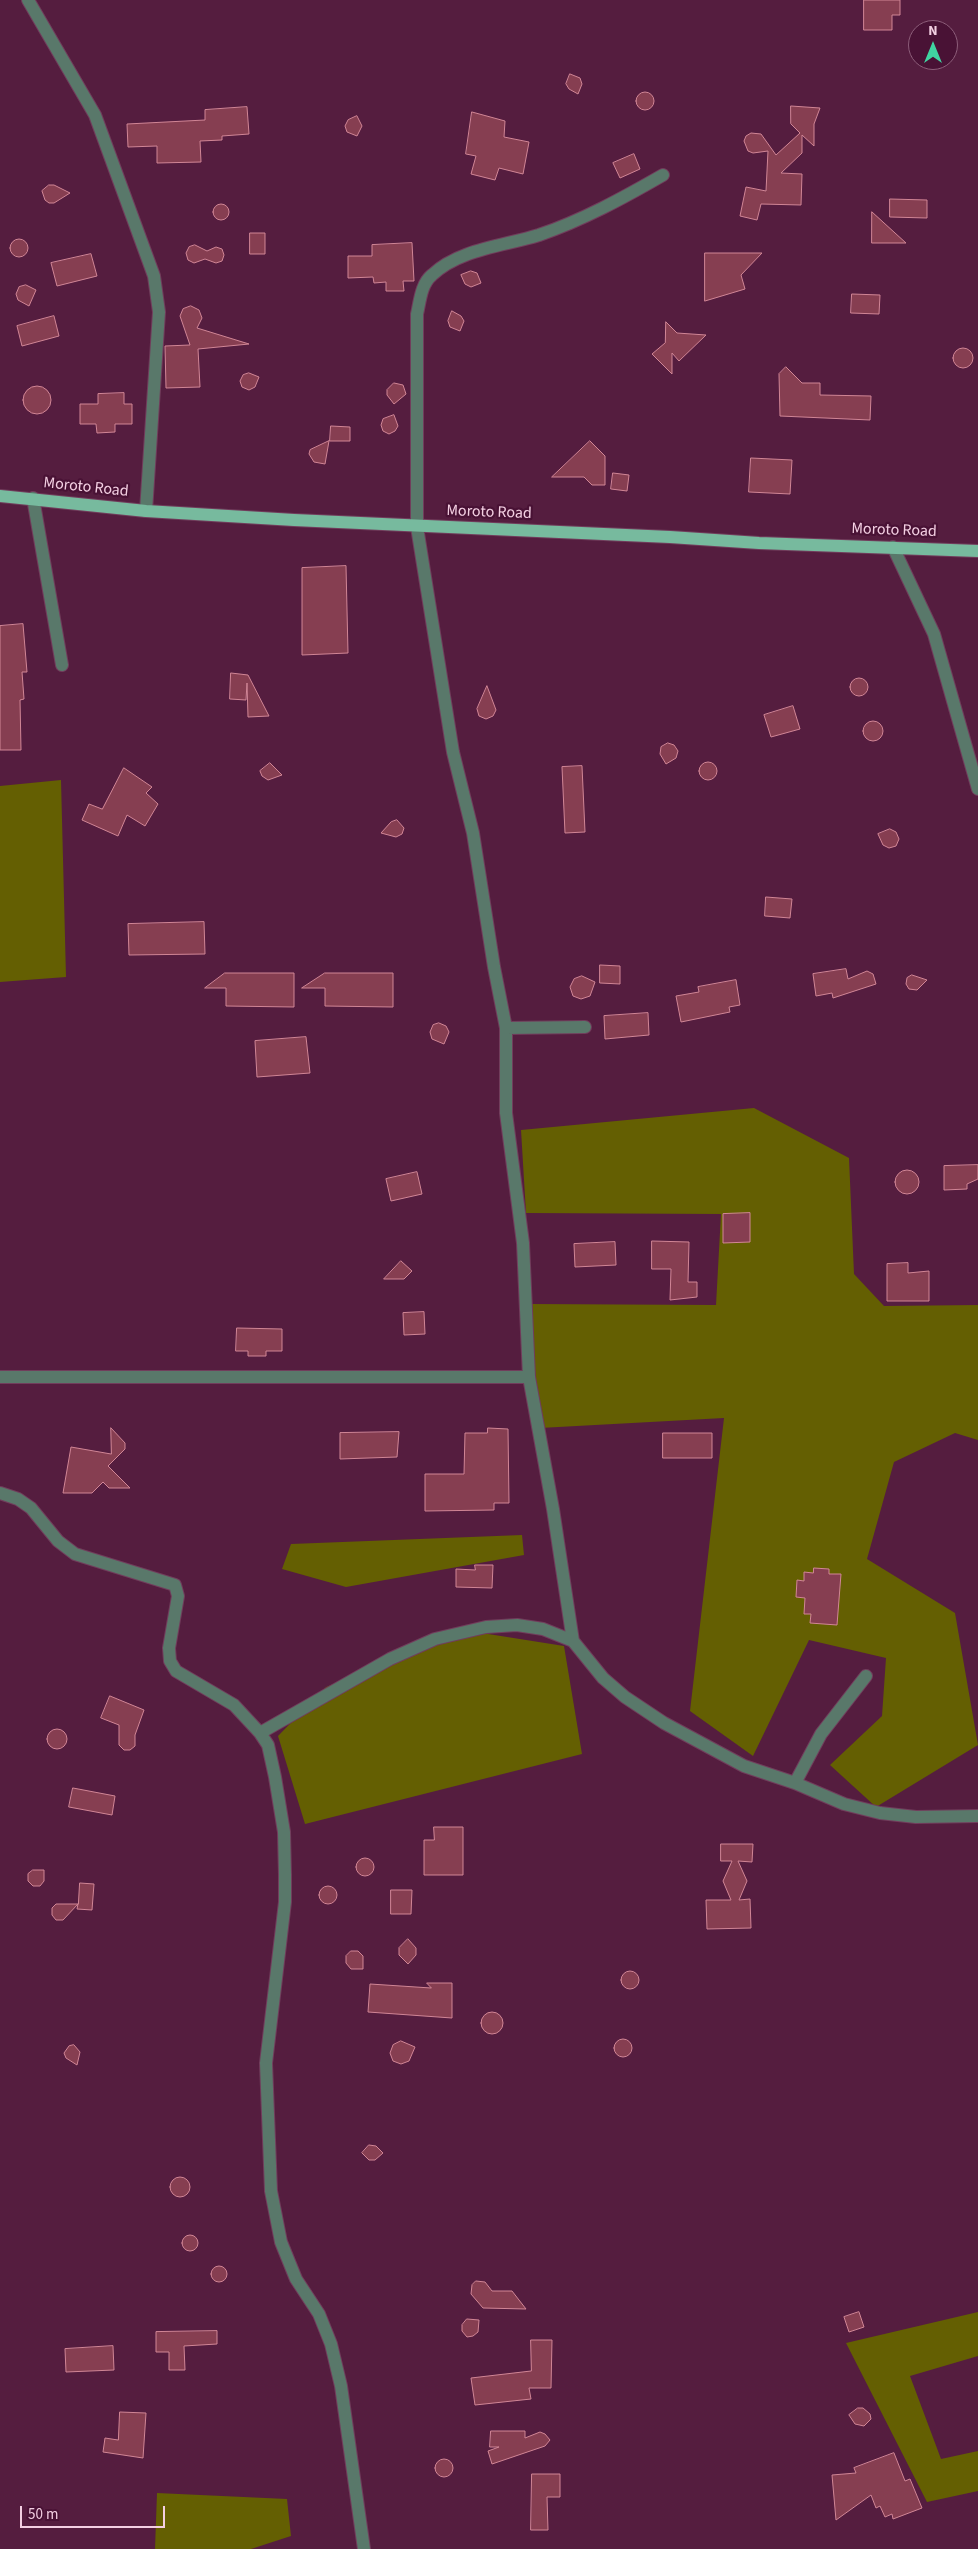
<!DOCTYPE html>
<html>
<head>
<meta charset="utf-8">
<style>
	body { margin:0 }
	#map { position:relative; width:978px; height:2549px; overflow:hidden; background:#551d3f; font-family:"Source Sans 3",sans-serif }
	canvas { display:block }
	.north { position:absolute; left:908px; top:20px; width:50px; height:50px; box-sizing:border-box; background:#491235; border:1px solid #8d5e7a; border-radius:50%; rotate:0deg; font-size:14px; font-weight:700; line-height:20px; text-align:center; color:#f3cfe2 }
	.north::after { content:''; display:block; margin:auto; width:18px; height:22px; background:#40d4a1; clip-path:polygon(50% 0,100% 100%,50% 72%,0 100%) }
	.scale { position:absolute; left:20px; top:2506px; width:145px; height:22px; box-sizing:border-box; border:2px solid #f3cfe2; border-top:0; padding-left:6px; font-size:15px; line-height:18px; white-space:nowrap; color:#f3cfe2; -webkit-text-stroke:4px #491235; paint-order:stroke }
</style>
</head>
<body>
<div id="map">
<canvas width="978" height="2549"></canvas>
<div class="north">N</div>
<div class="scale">50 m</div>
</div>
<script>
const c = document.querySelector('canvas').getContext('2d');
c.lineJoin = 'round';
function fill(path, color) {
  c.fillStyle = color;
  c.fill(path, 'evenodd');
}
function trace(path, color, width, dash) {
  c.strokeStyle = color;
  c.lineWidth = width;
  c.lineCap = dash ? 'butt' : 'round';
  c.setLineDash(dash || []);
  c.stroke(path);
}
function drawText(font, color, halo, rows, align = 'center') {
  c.font = font + ' "Source Sans 3",sans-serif';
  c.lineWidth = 4.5;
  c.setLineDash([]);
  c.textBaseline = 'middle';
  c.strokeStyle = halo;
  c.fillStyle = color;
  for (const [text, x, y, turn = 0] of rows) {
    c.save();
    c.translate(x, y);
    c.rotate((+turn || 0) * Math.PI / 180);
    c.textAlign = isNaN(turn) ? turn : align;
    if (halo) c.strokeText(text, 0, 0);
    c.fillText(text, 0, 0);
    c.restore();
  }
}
const forest = new Path2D(`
	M61,780L66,977L0,982V786Z
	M754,1108L849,1158L854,1274L884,1306L978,1305V1440L955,1433L894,1462L867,1559L955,1613L978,1745L876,1807L830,1765L882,1716L886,1658L809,1640L753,1756L690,1711L724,1418L540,1428L529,1304L716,1305L721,1214L526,1213L521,1130Z
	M522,1535L524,1555L346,1587L282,1569L291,1544Z
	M463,1630L564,1646L582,1754L305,1824L278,1736L326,1687Z
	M978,2312V2356L910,2376L941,2459L978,2451V2491L927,2502L846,2343Z
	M157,2493L287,2499L291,2536L251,2549H155Z`);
const building = new Path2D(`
	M864,0H900V15H892V30H864Z
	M570,74L580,78L582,84L578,94L569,89L566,84Z
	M636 101a9 9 0 1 1 18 0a9 9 0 1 1-18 0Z
	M791,106L820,108L814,124V146L802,135V153L781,173L802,174L801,205L761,204L757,220L740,216L746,187L766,191L768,151L753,153L748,151L744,141L746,136L751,133L761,134L776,155L800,133L791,124Z
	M247,107L249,134L222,136V140L200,141L201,162L157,163V146L128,147L127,124L205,120V110Z
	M472,112L505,121L504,137L529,142L523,174L499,168L495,180L471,174L476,156L466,154Z
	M357,116L362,126L357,136L347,132L345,126L348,120Z
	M634,154L640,169L620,178L613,163Z
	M49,185H54L70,193L54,203H49L45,200L42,191Z
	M890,199L927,200V218L890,217Z
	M213 212a8 8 0 1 1 16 0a8 8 0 1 1-16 0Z
	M872,212L906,243H872Z
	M250,233H265V254H250Z
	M10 248a9 9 0 1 1 18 0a9 9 0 1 1-18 0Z
	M412,243L414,281H403L404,291H386V282L374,283L373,277L348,278V256H372V245Z
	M195,245L207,251L216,247L222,249L224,255L222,261L216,263L205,259L194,263L188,260L186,253L189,247Z
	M705,253H762L741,275L745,289L705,301Z
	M91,254L97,276L57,286L51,263Z
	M471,271L477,273L481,283L471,287L465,284L461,275Z
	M26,285L36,290L29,306L18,300L16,294L19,287Z
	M852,294L880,295L879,314L851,313Z
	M191,306L199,310L202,318L197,328L249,344L198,349L200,387L166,388L165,346L190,345L180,316L183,309Z
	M452,311L461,316L464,321L460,331L450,327L448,321Z
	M54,316L59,336L22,346L17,326Z
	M666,322L677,333L706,335L679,361L672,353V374L652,354L665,343Z
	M953 358a10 10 0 1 1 20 0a10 10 0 1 1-20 0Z
	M786,367L802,383H820V395L871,396L870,420L780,416L779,374Z
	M249,373L259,377L255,387L249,390L242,387L240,381L243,375Z
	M394,383L403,385L406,394L394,404L387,395V390Z
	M23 400a14 14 0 1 1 28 0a14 14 0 1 1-28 0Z
	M124,393V404H132V424H115V432L97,433L96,424H80V404H98V394Z
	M394,415L398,426L395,431L389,434L383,431L381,425L383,419Z
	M331,426L350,427V441H330Z
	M329,441L325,464L314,462L309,454L310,450Z
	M590,441L605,456V485H592L584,477H552Z
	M751,458L792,460L790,494L749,492Z
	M613,473L629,475L627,491L611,489Z
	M346,566L348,653L302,655V568Z
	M23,624L27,672H22L24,699L20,700L21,750H0V626Z
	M231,673L248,675L269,716L248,717L247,683L246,700L230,699Z
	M850 687a9 9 0 1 1 18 0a9 9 0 1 1-18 0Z
	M487,686L496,710L493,716L486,719L479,716L477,709Z
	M793,706L800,729L771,737L764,715Z
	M863 731a10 10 0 1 1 20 0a10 10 0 1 1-20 0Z
	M668,743L674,745L678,751L676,758L666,764L660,754L661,747Z
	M699 771a9 9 0 1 1 18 0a9 9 0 1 1-18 0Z
	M270,763L282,775L268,780L262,776L260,771Z
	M582,766L585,832L565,833L562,767Z
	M124,768L152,787L146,793L158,804L145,826L127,815L118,836L82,820L89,804L102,809Z
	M397,820L404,828L402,834L396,837L381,833L391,822Z
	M890,829L896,832L899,839L896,846L889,848L883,845L878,834Z
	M766,897L792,899L790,918L765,916Z
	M204,922L205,954L129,955L128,924Z
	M600,965L620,966V984L600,983Z
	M846,969L848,979L867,971L873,974L876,984L833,998L832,993L816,996L813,974Z
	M225,973H294V1007L226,1006V988H205Z
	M325,973H393V1007L325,1006V988H302Z
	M912,975L927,980L917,990L909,989L906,984L907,978Z
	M582,976L595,982L590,996L581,999L573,996L570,987L574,979Z
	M736,980L740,1005L729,1007L730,1012L681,1022L676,996L699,992L698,987Z
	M648,1013L649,1035L605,1039L604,1016Z
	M439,1023L446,1026L449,1032L444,1044L432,1039L430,1032L433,1025Z
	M306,1037L310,1073L257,1077L255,1041Z
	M978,1165V1179L967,1184V1189L944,1190V1166Z
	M895 1182a12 12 0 1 1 24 0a12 12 0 1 1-24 0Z
	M417,1172L422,1194L391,1201L386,1179Z
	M750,1213V1242L723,1243V1214Z
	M652,1241L689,1242L688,1282H697V1297L670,1300L671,1269H652Z
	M615,1242L616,1265L575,1267L574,1244Z
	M401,1261L412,1271L404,1279H384Z
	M908,1263V1273L929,1271V1301H887V1264Z
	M424,1312L425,1334L404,1335L403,1313Z
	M237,1328L282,1329V1351H266V1356H248V1351H236Z
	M111,1428L125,1443V1449L108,1466L130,1488H109L103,1482L92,1493H63L71,1447L111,1454Z
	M488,1428L508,1429L509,1503H494V1510L425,1511V1474H464L465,1433H487Z
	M399,1432L397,1457L340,1459V1433Z
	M663,1433H712V1458H663Z
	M475,1565H493L492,1588L456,1587V1569L475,1570Z
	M814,1568L829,1569V1574H841L837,1625L810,1623L811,1614H804L805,1598L796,1597L797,1580L804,1581V1572L813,1573Z
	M110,1696L144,1710L135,1735V1746L130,1750H124L119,1745V1725L101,1718Z
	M47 1739a10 10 0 1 1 20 0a10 10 0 1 1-20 0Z
	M73,1788L115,1796L112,1815L69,1807Z
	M434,1827H463V1875H424V1840H434Z
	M721,1844H753L752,1862L738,1861L747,1881L739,1900L750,1899L751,1928L707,1929L706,1900H731L723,1881L732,1861H721Z
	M356 1867a9 9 0 1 1 18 0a9 9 0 1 1-18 0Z
	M33,1870H44V1881L40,1886H33L28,1881V1874Z
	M80,1883L94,1884L92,1910L77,1909L78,1904L63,1920H56L52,1915V1908L56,1904H78Z
	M319 1895a9 9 0 1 1 18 0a9 9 0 1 1-18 0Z
	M391,1890H412L411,1914H391Z
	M408,1939L416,1948V1955L408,1964L399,1955V1948Z
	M351,1951H358L363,1956V1969H351L346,1963V1956Z
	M621 1980a9 9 0 1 1 18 0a9 9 0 1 1-18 0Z
	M427,1983H452V2018L368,2012L370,1984L431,1988Z
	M481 2023a11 11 0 1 1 22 0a11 11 0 1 1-22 0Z
	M614 2048a9 9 0 1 1 18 0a9 9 0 1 1-18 0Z
	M401,2041L415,2047L409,2061L401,2064L393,2061L390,2053L393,2045Z
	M74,2045L80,2052L77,2065L66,2058L64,2053L69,2046Z
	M369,2145L376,2146L383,2153L375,2160H369L362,2153Z
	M170 2187a10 10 0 1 1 20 0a10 10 0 1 1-20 0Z
	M182 2243a8 8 0 1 1 16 0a8 8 0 1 1-16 0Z
	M211 2274a8 8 0 1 1 16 0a8 8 0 1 1-16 0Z
	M476,2281L485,2282L492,2291H512L526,2309L483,2308L471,2294L472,2285Z
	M859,2312L864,2327L849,2332L844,2317Z
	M467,2319L479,2320L478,2332L473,2336L467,2337L462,2331V2325Z
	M217,2331V2344L184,2346L185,2370H169V2352H156V2332Z
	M531,2340H552L551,2388H529L531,2399L475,2405L471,2378L531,2371Z
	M113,2346L114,2370L66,2372L65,2349Z
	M858,2408H863L870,2414L871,2419L864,2426L855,2424L849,2415Z
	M120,2412L146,2413L143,2458L103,2452L105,2438L118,2440Z
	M491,2431H525V2438L540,2432L545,2434L550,2440L545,2446L492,2464L488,2451L499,2447H490Z
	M894,2453L905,2481L910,2479L922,2508L893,2519L892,2514L885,2517L880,2506L876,2508L871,2495L836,2520L832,2475L856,2473L854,2468Z
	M435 2468a9 9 0 1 1 18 0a9 9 0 1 1-18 0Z
	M532,2474H560V2497H547L548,2530H531Z`);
const minor = new Path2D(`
	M28,0L95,115L154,276L159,312L146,511
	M33,498L62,665
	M893,547L934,634L978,789
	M506,1028L585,1027
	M0,1377H529L523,1243L506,1113V1028L494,967L473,833L453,752L417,527V314C420,301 421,284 432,275C459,249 504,246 539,235C583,220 623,198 663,175
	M529,1377L553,1509L573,1641
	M0,1493L18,1499L31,1508L58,1541L75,1554L175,1585L178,1596L169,1648L170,1661L176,1671L234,1705L260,1733L268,1745L275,1777L284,1832L285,1875V1902L266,2063L271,2191L281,2242L296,2279L319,2314L331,2344L341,2386L364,2549
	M260,1733L390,1659L435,1639L486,1627L517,1625L543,1629L573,1641L603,1678L625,1697L664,1723L744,1766L795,1783L844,1804L880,1813L916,1817L978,1816
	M795,1783L821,1734L866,1676`);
const major = new Path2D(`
	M0,496L146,511L294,520L670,537L759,543L978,551`);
const streetNames = [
	["Moroto Road",86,488,6],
	["Moroto Road",489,513,2],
	["Moroto Road",894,531,2]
];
fill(forest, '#645f02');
fill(building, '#863e51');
trace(building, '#d18696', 1);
trace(minor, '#713d5c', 14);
trace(major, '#713d5c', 14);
trace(minor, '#59786a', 12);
trace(major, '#77ba9e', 12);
drawText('16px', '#f3cfe2', '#491235', streetNames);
</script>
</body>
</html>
